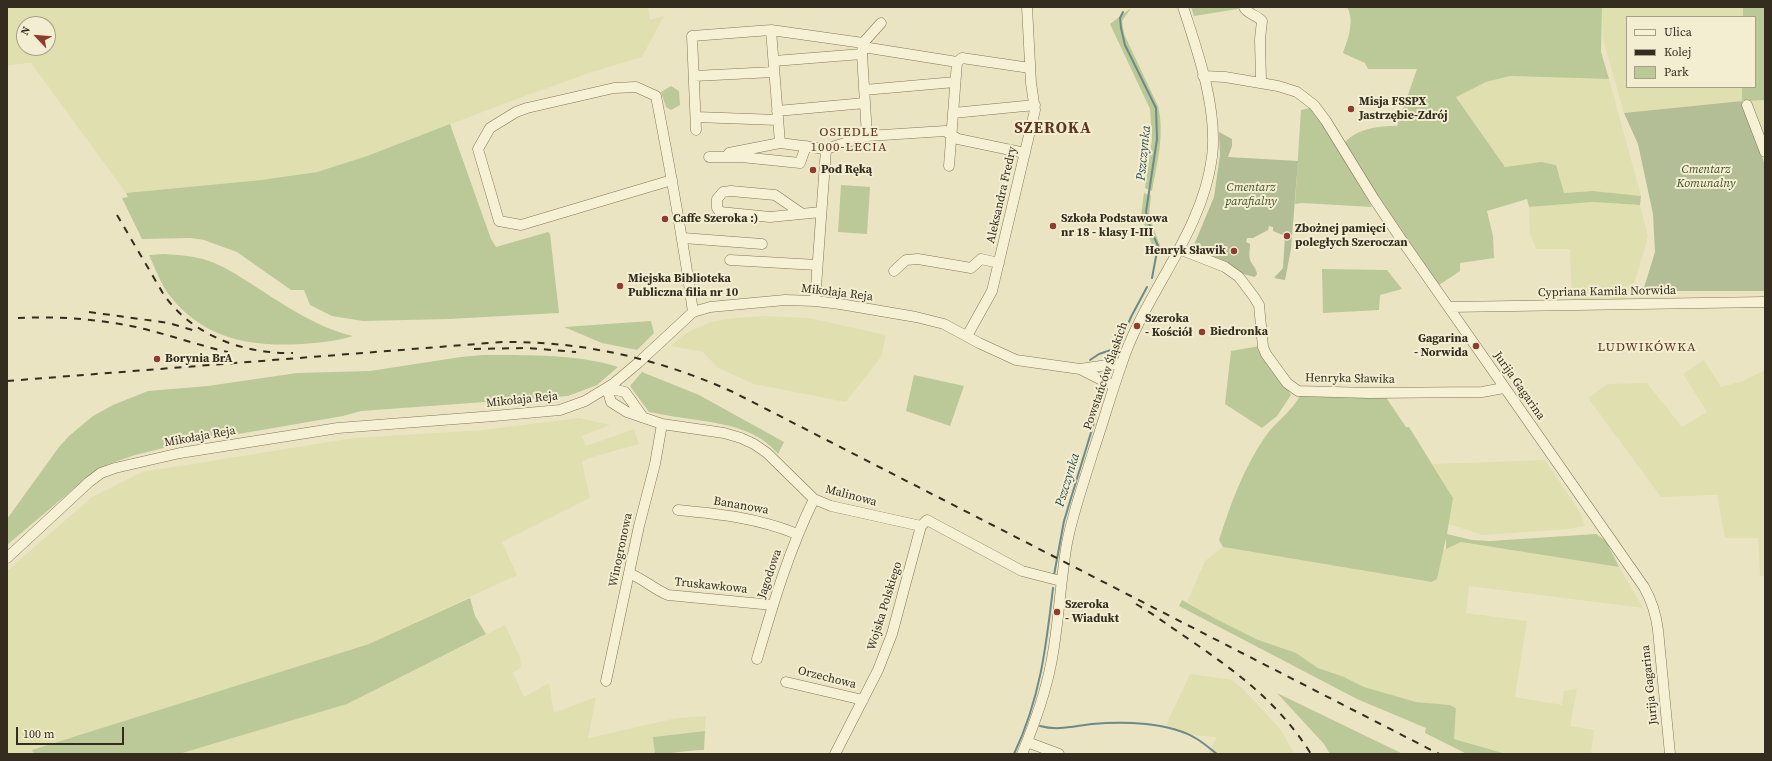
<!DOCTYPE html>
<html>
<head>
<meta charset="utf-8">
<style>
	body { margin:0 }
	#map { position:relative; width:1772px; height:761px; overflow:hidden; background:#ebe4c2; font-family:"Source Serif 4",serif }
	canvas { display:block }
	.frame { position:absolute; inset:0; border:8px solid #342c1e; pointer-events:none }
	.legend { position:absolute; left:1626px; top:16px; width:130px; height:72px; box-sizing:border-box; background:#f3eed1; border:1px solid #a7a089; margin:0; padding:5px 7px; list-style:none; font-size:12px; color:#342c1e }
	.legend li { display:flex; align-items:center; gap:8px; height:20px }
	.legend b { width:20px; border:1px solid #a7a089 }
	.north { position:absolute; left:16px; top:16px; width:40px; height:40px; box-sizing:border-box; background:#f3eed1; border:1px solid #a7a089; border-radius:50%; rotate:296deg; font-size:11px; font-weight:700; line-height:16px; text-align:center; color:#342c1e }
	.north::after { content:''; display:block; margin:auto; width:14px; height:18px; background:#8f3b2e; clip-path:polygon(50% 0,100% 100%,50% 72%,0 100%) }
	.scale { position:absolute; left:16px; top:727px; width:108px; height:18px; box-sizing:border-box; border:2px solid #342c1e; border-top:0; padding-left:5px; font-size:12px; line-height:14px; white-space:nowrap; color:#342c1e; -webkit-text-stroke:3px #f3eed1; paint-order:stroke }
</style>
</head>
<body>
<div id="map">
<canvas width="1772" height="761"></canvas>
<div class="frame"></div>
<ul class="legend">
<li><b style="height:5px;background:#f6f1d4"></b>Ulica</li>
<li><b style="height:5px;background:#342c1e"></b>Kolej</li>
<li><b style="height:11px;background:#bbc897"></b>Park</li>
</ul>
<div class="north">N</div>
<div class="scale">100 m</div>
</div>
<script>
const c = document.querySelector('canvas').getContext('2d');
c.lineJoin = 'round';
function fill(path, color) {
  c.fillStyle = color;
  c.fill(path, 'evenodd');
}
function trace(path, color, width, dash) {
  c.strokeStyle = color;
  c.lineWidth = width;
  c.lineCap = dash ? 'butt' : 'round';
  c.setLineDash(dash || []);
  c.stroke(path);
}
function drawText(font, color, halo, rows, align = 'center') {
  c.font = font + ' "Source Serif 4",serif';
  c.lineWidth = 4;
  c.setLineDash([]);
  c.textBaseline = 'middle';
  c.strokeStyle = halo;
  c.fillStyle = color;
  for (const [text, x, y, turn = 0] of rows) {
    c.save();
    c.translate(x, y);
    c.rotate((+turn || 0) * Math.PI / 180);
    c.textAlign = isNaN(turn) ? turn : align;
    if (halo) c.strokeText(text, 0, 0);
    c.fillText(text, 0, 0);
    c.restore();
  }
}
const farmland = new Path2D(`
	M7,7H648L650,20L664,16L642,57L592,72L522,97L367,156L317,172L261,180L126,193L31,63L7,65ZM24,24H48V48H24Z
	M1602,7H1743V17H1627V87H1742V101L1624,113L1603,39Z
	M1510,76L1609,79L1641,196L1593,191L1564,193L1541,162L1505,167L1456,96L1486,82Z
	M1765,100V142L1749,101Z
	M1592,202L1640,205L1648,237L1636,278L1626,299L1572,300L1570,249H1536L1530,234L1529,207Z
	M765,316L809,318L886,335L881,357L846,402L754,384L718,368L703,352L671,346L684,334L711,322L734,318Z
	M1704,360L1721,387L1743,381L1765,370V576H1760L1758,538H1725L1717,495L1661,497L1588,398L1608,384L1647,383L1682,427L1707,412L1683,374Z
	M579,418L610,425L582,436L586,446L634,429L639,444L589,458L582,462L590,498L502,542L517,575L369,644L33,750L34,754H7V571L92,497L142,472L354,438L482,430Z
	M1545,460L1580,512L1585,526L1570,529L1482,535L1449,524L1453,498L1433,464Z
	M1461,542L1619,567L1643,608L1469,586L1466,613L1527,621L1515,697L1562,705L1564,691L1577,689L1570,726L1594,730L1591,754H1506L1454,739L1456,707L1450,705L1416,702L1364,687L1344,677L1318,668L1296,653L1252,637L1216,619L1187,602L1205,561L1223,547L1432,582L1437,579L1443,550Z
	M505,625L520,657L521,667L513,673L524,697L549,683L554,713L596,697L588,738L677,718L706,716L705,731L654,737L655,754H179L347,704Z
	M1190,674L1232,680L1243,689L1281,730L1294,754H1208L1217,737L1193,735L1166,725Z`);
const green = new Path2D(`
	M1191,7H1238V9L1194,16Z
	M1347,7H1602L1601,52L1609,79L1510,76L1486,82L1456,97L1505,167L1541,162L1556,165L1564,193L1593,191L1641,196L1640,205L1592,202L1529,207L1527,199L1487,211L1493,236L1494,258L1460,263V271L1439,285L1385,209L1345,142C1359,128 1379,126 1397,126L1417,69H1368L1365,63L1343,53C1348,39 1355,21 1347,7Z
	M1743,7H1765V100L1749,101L1748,99L1742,101V87H1755V17H1743Z
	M1131,8L1122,21L1124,34L1158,106C1165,134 1157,164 1152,191L1145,188L1152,139L1150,109L1110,24Z
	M671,86L679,91L680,105L671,110L666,107L661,92Z
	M1310,108L1319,117L1372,207L1302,203L1295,204L1301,110Z
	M450,124L491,239L496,247L548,232L550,234L559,313L448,319L363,321L332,316L310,305L304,290H291L237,252L204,240L191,238L142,239L122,198L128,197L126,193L261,180L317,172L367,156Z
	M841,185L870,187L867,234L838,232Z
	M1144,193L1151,196L1149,215L1160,246L1161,256L1151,250L1152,245L1141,216Z
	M164,254C179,255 195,256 209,261C224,266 237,275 250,283C283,304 315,327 353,336C337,341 319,343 302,344C250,347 204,339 170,296C161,285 155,268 149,255Z
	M1322,269L1387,270L1402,289L1380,295L1379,310L1323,313Z
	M651,321L654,333L637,350L602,343L564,327Z
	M1260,346L1291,395L1277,416L1262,428L1225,404L1231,351Z
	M483,355C522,355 580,354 618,367L597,385L568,396L361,411L343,416L180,444L135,455L109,464L91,474L7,545V519L59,447L69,436L93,416L113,405L148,391L208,386L297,373L370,371L461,357Z
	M642,372L699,395L784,442L778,454C757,429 728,425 698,420C682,418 665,415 649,412L630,386Z
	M914,375L964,386L950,426L906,411Z
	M1301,394L1387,396V399L1406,427H1409L1453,498L1447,534L1472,540L1490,541L1596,534L1606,541L1619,567L1461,542L1446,549V538L1437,579L1432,582L1223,547L1219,540C1231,503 1243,469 1265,437C1276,421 1292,412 1301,394Z
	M470,598L475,616L486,634L347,704L179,754H34L32,750L369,644Z
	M1182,600L1216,619L1256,639L1296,653L1318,668L1344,677L1364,687L1416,702L1450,705L1456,708L1454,739L1506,754H1467L1425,733L1426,728L1357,699L1179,606Z
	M1277,693L1403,754H1330L1324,744Z
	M705,731L704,750C687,750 672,754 655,754L653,737Z`);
const cemetery = new Path2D(`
	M1742,101L1765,165V291H1643L1655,252L1653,214L1638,144L1624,113Z
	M1219,132L1232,139V146L1228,157L1298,161L1291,249L1285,280L1274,278L1283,268L1285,236L1273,231V227L1269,226L1268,230L1253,238H1247L1246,242L1250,244C1250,250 1248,256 1251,262C1253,266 1256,268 1257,274L1255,277L1243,274L1232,266L1198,252L1194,245L1214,197L1220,155Z`);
const stream = new Path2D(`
	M1123,12L1120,18L1121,28L1125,45L1156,108L1157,139L1146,212L1151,230L1158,246L1152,278
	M1116,353L1131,317L1147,287
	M1090,360L1099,354L1117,348
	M1054,575L1064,521L1093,426L1101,390
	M1040,726C1058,731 1074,726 1092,724C1123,721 1170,722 1197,739C1204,743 1210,749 1217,754
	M1014,754C1040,699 1046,648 1053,588`);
const minor = new Path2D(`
	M1244,7C1247,14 1257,15 1262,21L1260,39L1261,82
	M863,47L957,62L962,58L1030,68
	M774,61L862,54
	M694,76L774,72
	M1203,76L1225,77L1278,86L1297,92L1314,105L1326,121L1374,199L1403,242L1644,587C1652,601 1656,614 1658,630L1670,754
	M864,90L955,82
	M1747,105L1765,152
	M777,111L865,103
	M953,113L1035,105
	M696,117L778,120
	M696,130L692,36L771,30
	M867,136L945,131L958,139L1025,153
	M826,149L780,143L771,30L863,43
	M729,153L780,143
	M709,157H741L800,163L806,146
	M949,166L957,62
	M672,180L521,225L499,221L478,149L490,128L516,112L527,108L614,88L636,87L656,96C670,168 683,239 693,312
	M801,213L775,195L731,191L723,192L717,199V208L720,212L770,217L821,212
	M683,238L762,244
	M1179,249L1225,267L1239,277L1254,297L1259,305L1263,347L1266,354L1287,383L1298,391L1369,393L1482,392L1504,388
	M730,260L817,265
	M894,271L906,260L918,259L971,268L981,259L999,263
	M815,301L826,149L867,136L862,54L863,43L881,23
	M1450,307L1765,302
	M967,336L992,291L1035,110L1031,83L1027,7
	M1080,369L1114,386
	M642,416L625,392L607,388L611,402L627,412L662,424L724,433L741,438L754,444L767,453L814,499L831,506L921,526L927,520L1022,571L1061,581
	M678,510C720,514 758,518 797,534
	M7,558L89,482L101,473L115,468L180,453L338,428L494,416L560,410L585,401L613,384L638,363L693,312L710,307L785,300L815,301L840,304L916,317L944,324L979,343L1016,360L1080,369L1121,363
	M629,573C643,579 654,589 668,595L773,605
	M757,659C773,604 789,550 814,499
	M606,681L639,526L655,464L662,424
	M786,682L863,700
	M1027,742L1059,754
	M835,754L878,670L892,634L921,526
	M1022,754C1034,725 1045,695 1051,664C1059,624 1060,583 1067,543C1073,512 1084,482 1093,452C1103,423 1111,394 1121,366C1144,293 1202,235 1212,157C1218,110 1198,52 1183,7`);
const rail = new Path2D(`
	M117,215L164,295C193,336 244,354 293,353
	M89,312L169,323L199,332
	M18,318C57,316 98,319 136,327C167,334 197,345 228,352
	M474,349L528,348L576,352
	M7,381L502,342C583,341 660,359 733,392L1439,754
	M1136,604C1155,615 1172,628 1190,640C1238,673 1279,703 1311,754`);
const markers = [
	[1351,109,4,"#8f3b2e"],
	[813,170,4,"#8f3b2e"],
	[665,219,4,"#8f3b2e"],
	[1053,226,4,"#8f3b2e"],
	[1287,236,4,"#8f3b2e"],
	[1234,251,4,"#8f3b2e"],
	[620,286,4,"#8f3b2e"],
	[1137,326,4,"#8f3b2e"],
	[1202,332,4,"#8f3b2e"],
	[1476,346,4,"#8f3b2e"],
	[157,359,4,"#8f3b2e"],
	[1057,612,4,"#8f3b2e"]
];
const poiNames = [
	["Misja FSSPX",1359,102],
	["Jastrzębie-Zdrój",1359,116],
	["Pod Ręką",821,170],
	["Caffe Szeroka :)",673,219],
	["Szkoła Podstawowa",1061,219],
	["nr 18 - klasy I-III",1061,233],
	["Zbożnej pamięci",1295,229],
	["poległych Szeroczan",1295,243],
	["Henryk Sławik",1226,251,"right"],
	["Miejska Biblioteka",628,279],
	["Publiczna filia nr 10",628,293],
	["Szeroka",1145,319],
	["- Kościół",1145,333],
	["Biedronka",1210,332],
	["Gagarina",1468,339,"right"],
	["- Norwida",1468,353,"right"],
	["Borynia BrA",165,359],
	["Szeroka",1065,605],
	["- Wiadukt",1065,619]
];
const parkNames = [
	["Cmentarz",1706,170],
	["Komunalny",1706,184],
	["Cmentarz",1251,188],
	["parafialny",1251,202]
];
const streetNames = [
	["Aleksandra Fredry",1002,195,-77],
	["Cypriana Kamila Norwida",1607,292,-1],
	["Mikołaja Reja",837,293,7],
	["Powstańców Śląskich",1106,376,-71],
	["Henryka Sławika",1350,379,1],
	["Jurija Gagarina",1519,386,55],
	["Mikołaja Reja",522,400,-6],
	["Mikołaja Reja",200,437,-10],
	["Malinowa",851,496,15],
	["Bananowa",741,506,10],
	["Winogronowa",621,550,-78],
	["Jagodowa",770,574,-71],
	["Truskawkowa",711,586,6],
	["Wojska Polskiego",885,606,-73],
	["Orzechowa",827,678,14],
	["Jurija Gagarina",1650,685,-96]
];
const neighbourhoodNames = [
	["OSIEDLE",849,133],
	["1000-LECIA",849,148],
	["LUDWIKÓWKA",1647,348]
];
const waterNames = [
	["Pszczynka",1144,153,-84],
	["Pszczynka",1068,480,-73]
];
const districtNames = [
	["SZEROKA",1053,129]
];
fill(farmland, '#e0dfb0');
fill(green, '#bbc897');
fill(cemetery, '#b3bd96');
trace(stream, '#6c8b88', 2);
trace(minor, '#83765a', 11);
trace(minor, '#f6f1d4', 10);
trace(rail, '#342c1e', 2, [7, 7]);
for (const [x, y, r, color] of markers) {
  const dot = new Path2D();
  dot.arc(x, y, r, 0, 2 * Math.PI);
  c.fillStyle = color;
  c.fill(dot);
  trace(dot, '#f3eed1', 1.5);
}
drawText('bold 12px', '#342c1e', '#f3eed1', poiNames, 'left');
drawText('italic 12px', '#3f4f26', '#f3eed1', parkNames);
drawText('12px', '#342c1e', '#f3eed1', streetNames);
c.letterSpacing = '1px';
drawText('13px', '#5e3620', '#f3eed1', neighbourhoodNames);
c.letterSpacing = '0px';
drawText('italic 13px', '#2e5053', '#f3eed1', waterNames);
c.letterSpacing = '1px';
drawText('bold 16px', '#5e3620', '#f3eed1', districtNames);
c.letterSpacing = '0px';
</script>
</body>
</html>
